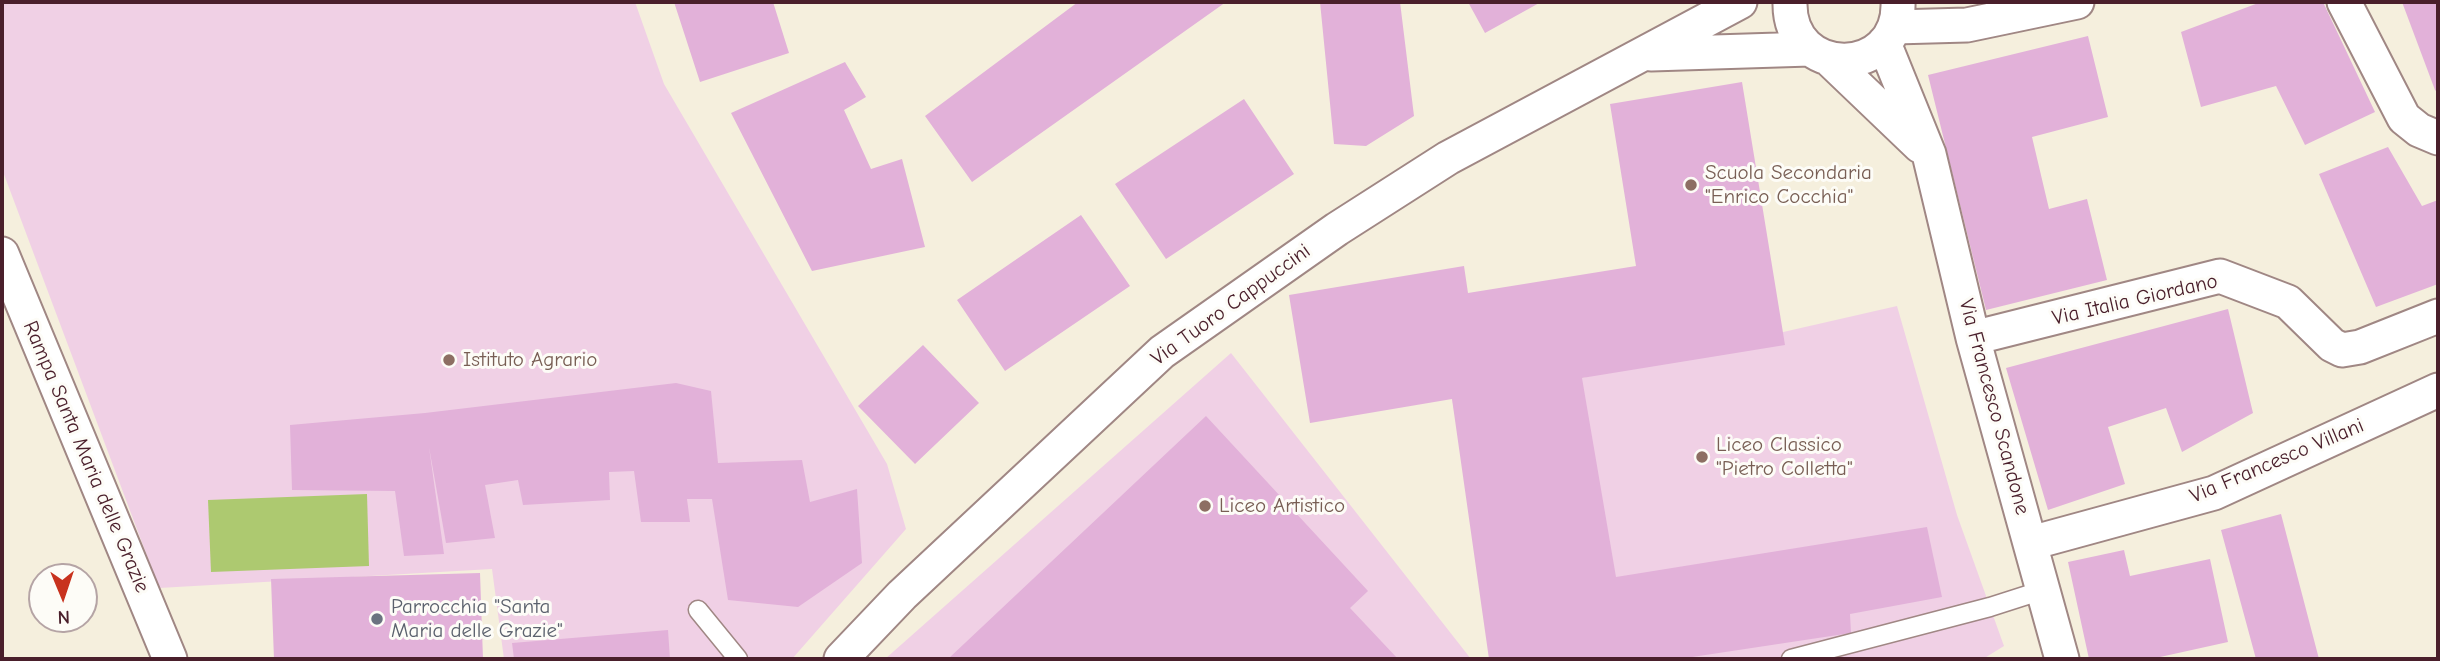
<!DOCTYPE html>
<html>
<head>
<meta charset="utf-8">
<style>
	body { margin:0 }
	#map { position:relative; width:2440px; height:661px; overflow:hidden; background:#f5efdd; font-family:"Comic Neue",sans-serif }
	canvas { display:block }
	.frame { position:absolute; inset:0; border:4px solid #4a1f2b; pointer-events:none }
	.north { position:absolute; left:28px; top:563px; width:70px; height:70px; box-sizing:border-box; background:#fdfcf7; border:2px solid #b5a4a5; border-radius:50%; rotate:178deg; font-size:19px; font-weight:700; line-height:28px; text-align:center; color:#4a1f2b }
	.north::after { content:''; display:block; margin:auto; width:24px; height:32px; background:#c8321e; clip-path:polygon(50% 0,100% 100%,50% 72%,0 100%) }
</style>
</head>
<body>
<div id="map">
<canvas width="2440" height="661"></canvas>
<div class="frame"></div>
<div class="north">N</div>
</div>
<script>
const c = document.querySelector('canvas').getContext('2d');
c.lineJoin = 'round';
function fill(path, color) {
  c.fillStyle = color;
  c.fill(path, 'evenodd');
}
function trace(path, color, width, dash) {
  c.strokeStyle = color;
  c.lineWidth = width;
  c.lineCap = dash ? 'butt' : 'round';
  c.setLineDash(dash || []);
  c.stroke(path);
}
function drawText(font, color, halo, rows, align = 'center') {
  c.font = font + ' "Comic Neue",sans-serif';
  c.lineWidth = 6;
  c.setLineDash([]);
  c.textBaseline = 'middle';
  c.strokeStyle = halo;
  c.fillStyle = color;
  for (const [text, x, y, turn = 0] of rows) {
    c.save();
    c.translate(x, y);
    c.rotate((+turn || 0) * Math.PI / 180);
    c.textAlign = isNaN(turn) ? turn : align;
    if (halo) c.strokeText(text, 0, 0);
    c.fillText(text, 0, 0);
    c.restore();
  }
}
const built = new Path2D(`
	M2,2H635L664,84L887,464L906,529L792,659H504L492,569L159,588L2,169Z
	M1897,306L1957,515L2004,646L1983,659H1500L1452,399L1582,378Z
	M1231,353L1471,659H885Z`);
const green = new Path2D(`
	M367,494L369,566L211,572L208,500Z`);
const building = new Path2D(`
	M674,2H773L789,53L700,82Z
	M1078,2H1226L972,182L925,116Z
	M1320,2H1400L1414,116L1366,146L1334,144Z
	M1468,2H1541L1485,33Z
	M2261,2H2323L2375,112L2305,145L2276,86L2201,107L2181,32Z
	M2402,2H2438V93L2435,90Z
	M2088,36L2108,117L2032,137L2049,209L2087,199L2107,280L1986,310L1928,75Z
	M845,62L866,97L844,110L871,169L902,159L925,247L812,271L731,113Z
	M1742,82L1785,345L1582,378L1616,577L1927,527L1942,597L1850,614L1851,633L1679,659H1489L1452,399L1310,423L1289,295L1464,266L1468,293L1636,266L1610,104Z
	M1244,99L1294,174L1166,259L1115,184Z
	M2388,147L2422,206L2438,200V284L2376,307L2319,174Z
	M1081,215L1130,286L1005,371L957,300Z
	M2228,309L2253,413L2182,452L2166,408L2108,427L2125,484L2048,510L2006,368Z
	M923,345L979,403L915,464L858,406Z
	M676,383L711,391L718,463L802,460L810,502L857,489L862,563L798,607L728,600L712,499H687L690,522H641L634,471L609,472L610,500L523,505L518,480L485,485L495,538L446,543L429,447L444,554L404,556L395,491L292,490L290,425L425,413Z
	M1206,416L1368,591L1350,608L1398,659H948Z
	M2281,514L2319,659H2256L2221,530Z
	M2124,550L2130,576L2210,559L2228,642L2151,659H2089L2068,562Z
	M480,573L483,659H274L271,579Z
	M668,630L670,659H514L512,643Z`);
const lane = new Path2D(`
	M698,610L738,659
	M1791,659L1990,607L2043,590`);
const street = new Path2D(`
	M1790,2C1788,80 1901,79 1898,2
	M2344,2L2404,118L2419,130L2438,138
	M1895,27L1967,25L2077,2
	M1884,43L1929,154L1973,338L2062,659
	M1651,54L1810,49
	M1828,58L1920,146
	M2,254L170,659
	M1973,338L2220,276L2288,302L2332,345L2342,350L2360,347L2438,316
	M2031,543L2214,493L2438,390
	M841,659L902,595L1162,352L1337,229L1448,158L1740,2`);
const markers = [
	[1691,185,7,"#8d6e63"],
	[449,360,7,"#8d6e63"],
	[1702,457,7,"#8d6e63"],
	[1205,506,7,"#8d6e63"],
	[377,619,7,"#6b7280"]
];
const educationNames = [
	["Scuola Secondaria",1705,173],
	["\"Enrico Cocchia\"",1705,197],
	["Istituto Agrario",463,360],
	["Liceo Classico",1716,445],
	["\"Pietro Colletta\"",1716,469],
	["Liceo Artistico",1219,506]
];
const streetNames = [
	["Via Italia Giordano",2135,300,-13],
	["Via Tuoro Cappuccini",1231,305,-36],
	["Via Francesco Scandone",1994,407,75],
	["Rampa Santa Maria delle Grazie",86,457,67],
	["Via Francesco Villani",2277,461,-23]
];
const worshipNames = [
	["Parrocchia \"Santa",391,607],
	["Maria delle Grazie\"",391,631]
];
fill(built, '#f0d0e5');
fill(green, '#adc970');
fill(building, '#e2b1d9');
trace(lane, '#a08784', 21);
trace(street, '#a08784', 37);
trace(lane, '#fff', 18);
trace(street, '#fff', 33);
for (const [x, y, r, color] of markers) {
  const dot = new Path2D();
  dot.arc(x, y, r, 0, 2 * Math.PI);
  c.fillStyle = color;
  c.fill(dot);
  trace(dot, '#fdfcf7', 2.5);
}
drawText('21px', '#785e54', '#fdfcf7', educationNames, 'left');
drawText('21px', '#4a1f2b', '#fdfcf7', streetNames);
drawText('21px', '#5b616d', '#fdfcf7', worshipNames, 'left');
</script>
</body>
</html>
